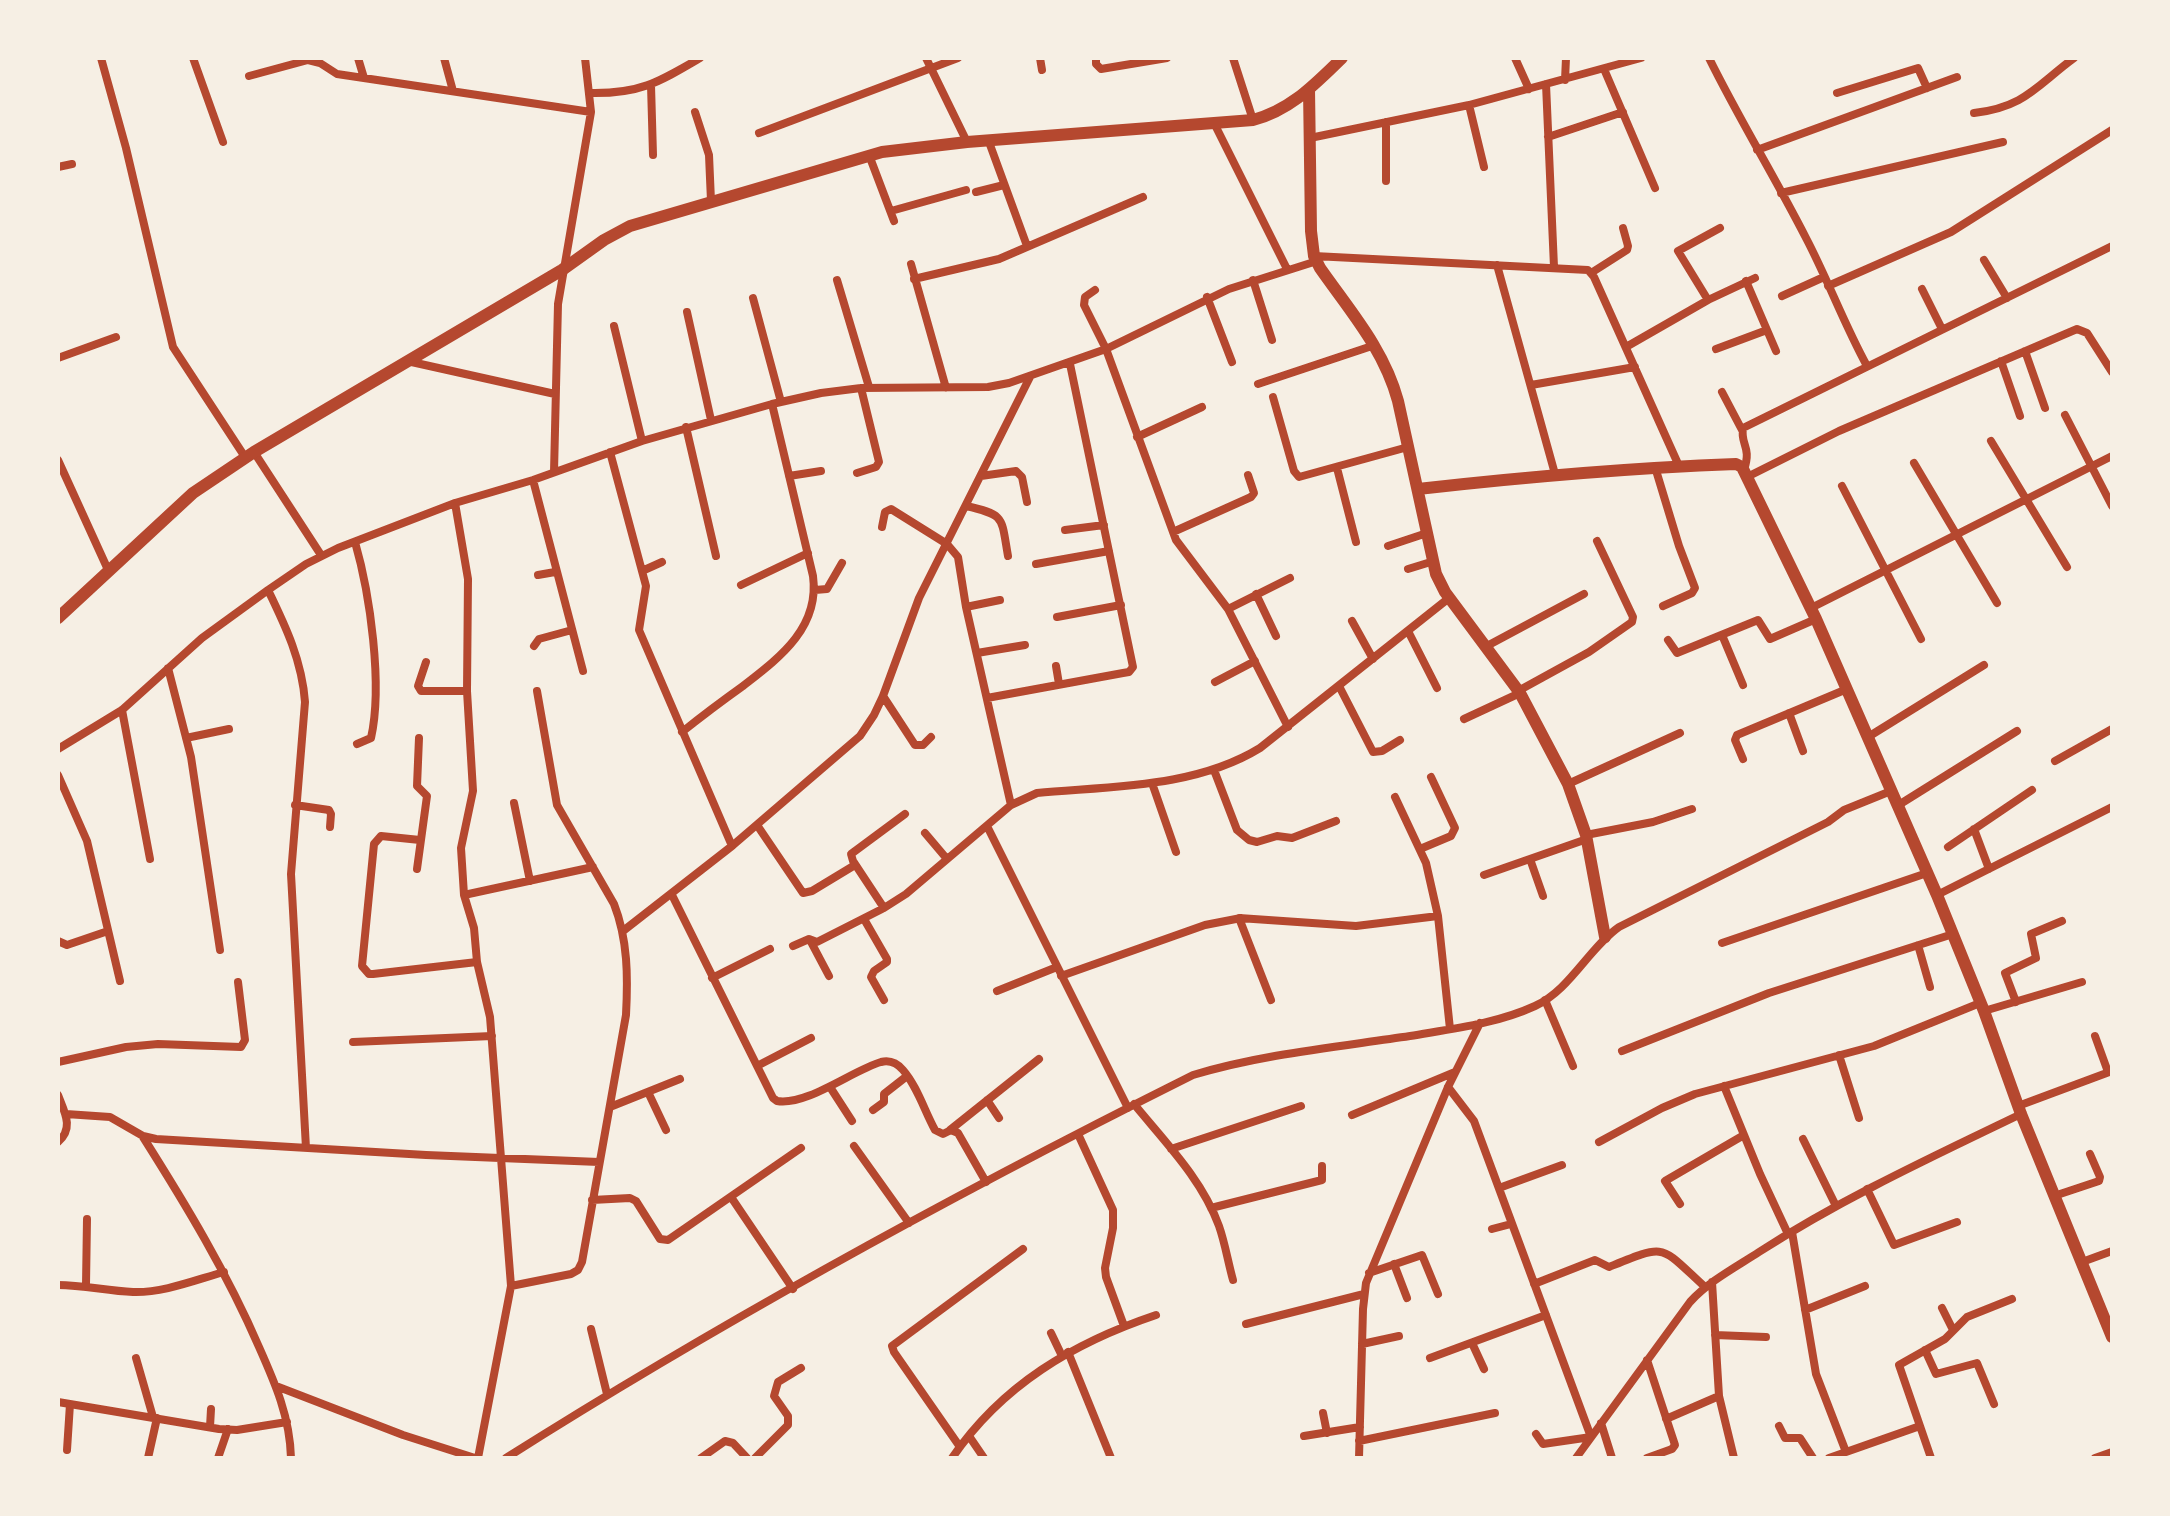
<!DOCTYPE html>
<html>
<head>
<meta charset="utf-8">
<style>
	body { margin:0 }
	#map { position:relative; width:2170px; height:1516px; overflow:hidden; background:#f6efe4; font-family:"Crimson Pro",serif }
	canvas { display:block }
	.frame { position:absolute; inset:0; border:60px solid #f6efe4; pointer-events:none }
</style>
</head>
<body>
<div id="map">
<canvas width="2170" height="1516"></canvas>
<div class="frame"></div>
</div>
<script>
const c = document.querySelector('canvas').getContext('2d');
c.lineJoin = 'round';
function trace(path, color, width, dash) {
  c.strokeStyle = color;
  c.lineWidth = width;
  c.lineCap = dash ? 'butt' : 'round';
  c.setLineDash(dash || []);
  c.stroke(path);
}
const minor = new Path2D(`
	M101,58L126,148L173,347L245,457
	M193,58L223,142
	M358,58L364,78
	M444,58L453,91
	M926,58L967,142
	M1040,58L1042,70
	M1096,58V64L1101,69L1167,58
	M1233,58L1253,120
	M1515,58L1529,89
	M1709,58C1739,119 1775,177 1806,238C1828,280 1844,324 1867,366
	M1604,69L1655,188
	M249,76L308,60L320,63L337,74L591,112
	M1565,80L1566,58
	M1546,84L1554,267
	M651,85L653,155
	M590,93C640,94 659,82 700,58
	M1837,93L1918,68L1927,88
	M1469,105L1484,167
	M695,112L709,155L711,201
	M1974,113C2025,107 2036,86 2074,58
	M1386,122V181
	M1214,123L1287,269
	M759,133L958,58
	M1548,137L1623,112
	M1310,138L1469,105L1641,58
	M989,142L1027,246
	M1757,150L1957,77
	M869,155L894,221
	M58,167L72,164
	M976,192L1004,185
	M1781,193L2003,142
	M891,211L966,190
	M1314,256L1588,270L1594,277L1679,466
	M1984,260L2007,298
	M911,264L946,388
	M1497,265L1555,474
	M1591,273L1627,250L1628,246L1623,228
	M914,279L999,259L1143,197
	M837,280L869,387
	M1253,280L1272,340
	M1746,281L1776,351
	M1828,286L1951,232L2112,130
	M1922,289L1942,329
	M1095,290L1085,297L1084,305L1106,349L1176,540L1228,609L1288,727
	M1782,296L1824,277
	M1207,297L1232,362
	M753,298L781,402
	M1708,300L1678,251L1720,228
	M687,312L711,420
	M614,326L642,441
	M1626,347L1708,300L1755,278
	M1716,349L1767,330
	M2025,351L2045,408
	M58,358L116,337
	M407,361L555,394
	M2001,361L2020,416
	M1258,384L1375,345
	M1531,385L1635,367
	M1722,392L1742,430
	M1273,397L1294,471L1299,477L1408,447
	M2065,415L2112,506
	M686,427L716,556
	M1137,437L1202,407
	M1991,441L2067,567
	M254,452L321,555
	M610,452L646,586L639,630L732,846
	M58,460L109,572
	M1914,463L1997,603
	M1655,467L1679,546L1695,588L1692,593L1663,606
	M1337,468L1356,542
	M1744,470C1752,446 1740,445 1743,428L2112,246
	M554,472L558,304L591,112L585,58
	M857,473L876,467L879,462L861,388
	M789,476L821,471
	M981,476L1016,471L1022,477L1027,502
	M1747,477L1839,431L2077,329L2087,333L2112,372
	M533,480L583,671
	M1842,486L1921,639
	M455,503L468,579L467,691L473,791L461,848L464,895L474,928L477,962L490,1017L511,1286L478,1458
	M966,506C1006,515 1001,517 1008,556
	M882,527L885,512L891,509L947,544L958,557L966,607L1011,805
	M1065,530L1104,525
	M1173,532L1251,497L1254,493L1248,475
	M355,542C370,594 383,685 371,738L357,744
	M1388,546L1427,533
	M1036,564L1109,551
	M1408,569L1434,561
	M642,571L662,562
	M538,575L555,572
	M741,585L808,553
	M268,590C286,627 302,661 305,702L291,874L306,1148
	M815,590L827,589L842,563
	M1256,594L1276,636
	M966,607L1000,600
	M1811,608L2112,456
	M1228,609L1290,578
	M1057,617L1121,605
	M1352,621L1373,659
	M1408,631L1437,688
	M1722,635L1743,685
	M1668,640L1677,653L1758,620L1770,639L1816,619
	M534,646L539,639L572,630
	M1485,647L1584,594
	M977,653L1025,645
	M426,662L418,686L421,691H467
	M1056,666L1059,684
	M168,668L191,757L220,950
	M1215,682L1255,661
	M1339,686L1373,752L1382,751L1400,740
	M1518,691L1589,652L1632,622L1633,617L1597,541
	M883,696L915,745H923L931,737
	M987,698L1123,673L1129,672L1133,667L1070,364
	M122,710L150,859
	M1789,713L1803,751
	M1464,719L1520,693
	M682,732C702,716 722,701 743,686C779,658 820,628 813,576L772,404
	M1868,737L1984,665
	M186,738L229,729
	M58,749L122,710L202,638L268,590L306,564L338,548L455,503L533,480L642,441L772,404L821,393L861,388L988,387L1009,383L1106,349L1229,289L1317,261
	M1743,759L1735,740L1737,735L1847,689
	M2055,761L2112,729
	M1214,770L1237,830L1249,840L1257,842L1277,836L1292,838L1336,821
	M58,775L87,841L120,981
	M1152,783L1176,852
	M1568,784L1680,733
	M1395,797L1426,863L1438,916L1450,1029
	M514,803L530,881
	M295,805L329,810L331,814L330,827
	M1897,806L2017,731
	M757,825L803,893L812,891L855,865
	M987,826L1128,1108
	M1974,829L1989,869
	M925,833L947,859
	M1586,835L1653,822L1692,809
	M420,840L381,836L374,844L362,966L369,974H373L477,962
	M1948,847L2032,790
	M1420,849L1451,836L1455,828L1431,777
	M1530,859L1543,896
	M417,869L427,796L417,786L419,738
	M1484,875L1587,839
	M464,895L593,867
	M672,895L773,1098L777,1101C807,1106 853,1070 881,1062C889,1060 897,1063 903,1070C917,1086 925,1112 935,1130L943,1134L951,1130L958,1133L986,1182
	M1937,895L2112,807
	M884,908L853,861L851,854L905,814
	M864,919L887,959V962L874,971L871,977L884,1000
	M623,931L732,846L860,736L874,715L883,696L919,598L1030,377
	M58,941L67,945L108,931
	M811,942L829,976
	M1722,943L1927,873
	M1918,945L1930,987
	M793,946L809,939L817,942L884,908L906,894L1011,805L1037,793C1111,786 1195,788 1260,748L1449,598
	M1061,976L1205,925L1241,918
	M712,978L770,949
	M997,991L1057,967
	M1271,1000L1239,918L1356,926L1438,916
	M1545,1000L1573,1066
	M2016,1002L2005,973L2036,958L2031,934L2062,921
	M1984,1011L2082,982
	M2095,1036L2108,1072
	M353,1042L492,1036
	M1622,1051L1769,993L1953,934
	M1839,1055L1859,1118
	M58,1062L126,1047L158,1044L241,1047L245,1040L238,982
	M757,1066L811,1038
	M1724,1086L1760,1174L1788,1234
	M830,1087L852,1121
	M1448,1087L1474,1121L1591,1437L1543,1444L1536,1434
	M648,1092L666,1130
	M58,1095C65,1113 74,1128 58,1142
	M987,1100L999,1118
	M1134,1104C1165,1142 1202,1179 1219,1226C1225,1243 1228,1262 1233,1280
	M2018,1106L2112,1071
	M610,1107L680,1079
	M873,1110L884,1102V1094L907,1076
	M66,1114L110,1117L143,1136L156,1139L426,1155L599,1162
	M1352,1115L1455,1072
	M950,1130L1039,1059
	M1078,1134L1113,1210V1228L1105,1268L1106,1277L1124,1326
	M143,1137C186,1205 227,1273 259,1347C275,1383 290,1417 291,1458
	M1803,1139L1836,1206
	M1599,1142L1662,1108L1695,1094L1874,1046L1980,1003
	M854,1146L909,1223
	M1171,1149L1301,1106
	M1499,1188L1562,1165
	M1867,1189L1894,1245L1957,1222
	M2054,1196L2099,1181L2100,1177L2090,1154
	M731,1197L793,1289
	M592,1200L630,1198L636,1201L660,1239L668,1240L801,1148
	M1680,1204L1665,1181L1744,1135
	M1211,1208L1322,1180V1166
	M1492,1229L1511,1224
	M1792,1232L1816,1374L1846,1452
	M2082,1262L2112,1251
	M1394,1264L1407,1298
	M1369,1273L1422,1255L1438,1294
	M1712,1282L1719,1396L1734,1458
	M1534,1284L1595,1260L1609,1267C1668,1243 1659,1245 1705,1287
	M58,1285C84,1285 107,1291 133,1292C163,1293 195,1280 224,1272
	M86,1285L87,1219
	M511,1286L571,1274L578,1270L582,1262L626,1015C628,977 628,940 614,904L557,805L537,691
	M1942,1308L1953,1330
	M1805,1310L1865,1286
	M1246,1324L1364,1294
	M591,1329L607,1394
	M1051,1333L1062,1356
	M1715,1335L1766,1337
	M1472,1343L1484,1369
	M1362,1344L1399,1336
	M1925,1350L1936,1374L1977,1363L1994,1404
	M1068,1352L1111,1458
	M136,1358L153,1417
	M1430,1358L1546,1315
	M276,1386L403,1435L475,1458
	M58,1402L219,1429L237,1430L287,1422
	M1323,1413L1327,1433
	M1666,1419L1719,1396
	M1601,1423L1612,1458
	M1779,1426L1785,1438H1800L1813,1458
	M210,1427L211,1409
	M969,1436L984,1458
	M1304,1436L1360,1427
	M1359,1441L1495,1413
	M960,1447L894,1352L892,1346L1023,1249
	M67,1450L70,1404
	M148,1458L157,1418
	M218,1458L228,1429
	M506,1458C727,1318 959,1192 1193,1075C1263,1054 1337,1047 1410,1036C1451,1029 1496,1024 1535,1006C1570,990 1588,949 1619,927L1828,822L1844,810L1891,791
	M701,1458L725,1441L733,1443L747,1458
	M755,1458L788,1425V1416L774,1396L778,1382L801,1368
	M952,1458C1002,1385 1073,1343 1156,1315
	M1359,1458L1363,1309L1366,1283L1448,1087L1480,1023
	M1576,1458L1690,1302C1709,1281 1736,1267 1759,1252C1843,1198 1932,1157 2021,1114
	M1647,1458L1672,1449L1675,1445L1647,1360
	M1829,1458L1920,1426
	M1931,1458L1899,1365L1945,1339L1967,1317L2012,1299
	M2095,1458L2112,1452`);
const tertiary = new Path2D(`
	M1309,89L1311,231L1314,256L1320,268C1350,311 1384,349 1398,401L1436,574L1445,592L1520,693L1568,784L1586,835L1605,937
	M1418,489C1524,477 1629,468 1736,464L1742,467L1816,619L1937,895L1984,1011L2021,1114L2112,1337
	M58,618L193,493L254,452L562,270L604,240L630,226L882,152L967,142L1253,120C1291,110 1315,84 1342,58`);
trace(minor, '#b5482f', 8);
trace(tertiary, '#b5482f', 12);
</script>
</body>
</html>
